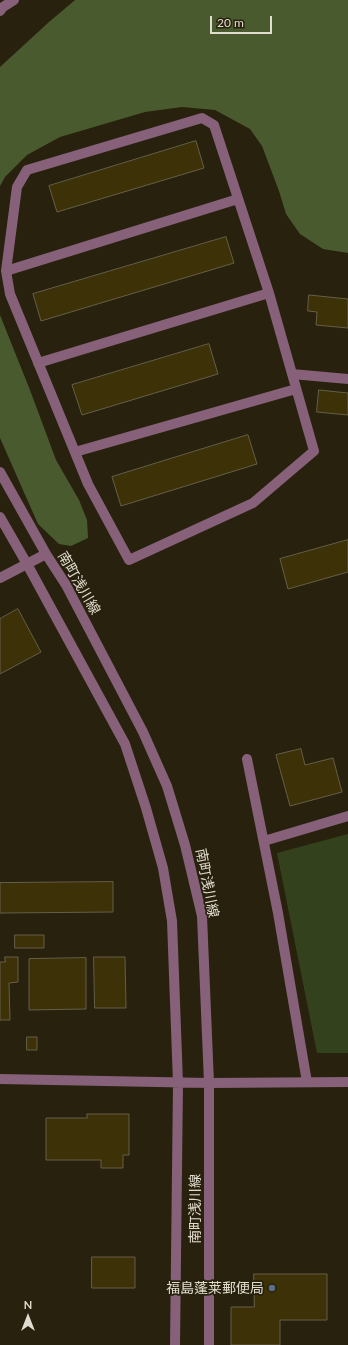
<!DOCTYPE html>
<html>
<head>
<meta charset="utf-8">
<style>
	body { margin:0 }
	#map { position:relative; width:348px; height:1345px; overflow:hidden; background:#28210d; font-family:Lato,sans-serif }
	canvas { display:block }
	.north { position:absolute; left:8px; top:1297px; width:40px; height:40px; -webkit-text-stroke:3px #28210d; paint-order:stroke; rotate:0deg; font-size:11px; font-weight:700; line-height:16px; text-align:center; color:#e0dccf }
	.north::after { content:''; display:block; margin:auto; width:14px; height:18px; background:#e0dccf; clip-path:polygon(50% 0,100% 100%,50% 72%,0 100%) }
	.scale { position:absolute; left:210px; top:16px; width:62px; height:18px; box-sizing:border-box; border:2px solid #e0dccf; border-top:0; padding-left:5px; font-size:12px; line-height:14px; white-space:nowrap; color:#e0dccf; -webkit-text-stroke:3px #28210d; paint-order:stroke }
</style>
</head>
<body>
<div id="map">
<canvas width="348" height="1345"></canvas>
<div class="north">N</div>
<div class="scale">20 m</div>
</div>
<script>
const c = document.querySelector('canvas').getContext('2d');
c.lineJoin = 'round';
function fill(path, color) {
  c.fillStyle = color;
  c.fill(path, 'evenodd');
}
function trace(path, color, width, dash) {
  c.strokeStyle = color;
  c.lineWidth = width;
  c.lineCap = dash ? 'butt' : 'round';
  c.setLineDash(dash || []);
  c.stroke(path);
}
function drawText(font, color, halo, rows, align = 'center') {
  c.font = font + ' Lato,"Noto Sans JP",sans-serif';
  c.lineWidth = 3.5;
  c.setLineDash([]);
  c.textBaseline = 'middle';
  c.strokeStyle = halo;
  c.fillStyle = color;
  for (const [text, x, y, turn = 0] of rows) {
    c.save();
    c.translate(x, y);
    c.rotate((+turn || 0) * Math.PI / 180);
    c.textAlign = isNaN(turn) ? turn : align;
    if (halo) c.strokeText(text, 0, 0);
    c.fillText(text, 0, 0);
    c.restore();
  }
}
const green = new Path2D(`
	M348,834V1053H317L277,853Z`);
const forest = new Path2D(`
	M75,0H348V253L323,249L300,234L286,214L279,191L262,146L250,129L215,110L182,107L145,112L60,137L27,155L5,177L0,186V67L49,22Z
	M0,315L30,390L56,460L79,500L87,520L88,538L71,546L59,544L38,524L0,438Z`);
const building = new Path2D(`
	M196,141L204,168L57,212L49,186Z
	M226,237L234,263L41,321L33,294Z
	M309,295L348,299V328L316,325L317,312L308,311Z
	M209,344L218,374L82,415L72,385Z
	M319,390L348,393V415L317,412Z
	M248,435L257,464L121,506L112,477Z
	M348,540V572L288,589L280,559Z
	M18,609L41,652L0,674V619Z
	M301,749L305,765L333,758L342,792L290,806L276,755Z
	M113,882V912L0,913V883Z
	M15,935H44V948H15Z
	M5,957H18V982L9,983L10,1020H0V962H5Z
	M94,957H125L126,1008H95Z
	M86,958V1009L29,1010V959Z
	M27,1037H37V1050H27Z
	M87,1114H129V1155H123V1168H101V1160H46V1118H87Z
	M92,1257H135V1288H92Z
	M254,1274H327V1320H280V1345H231V1307H254Z`);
const minor = new Path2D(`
	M0,11L3,7L14,0
	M202,118L214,125L269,293L314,451L253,503L129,560L88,484L10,294L6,271L17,187L27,170Z
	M6,271L238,199
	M38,363L269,293
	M292,374L348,379
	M75,452L296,389
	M0,472L46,554L66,585L143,732L167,786L185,845L202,916L209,1083V1345
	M0,517L27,564L125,744L146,808L163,868L172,921L178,1083L175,1345
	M0,578L46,554
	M247,759L278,913L307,1082
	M264,841L348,816
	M0,1079L209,1083L348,1082`);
const markers = [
	[272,1288,4,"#5c6f8a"]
];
const streetNames = [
	["南町浅川線",79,583,60],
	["南町浅川線",207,883,79],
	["南町浅川線",195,1209,-90]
];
const poiNames = [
	["福島蓬莱郵便局",264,1288]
];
fill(green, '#33421c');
fill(forest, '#495b2e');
fill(building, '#3d3108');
trace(building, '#665f48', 1);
trace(minor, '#866179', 10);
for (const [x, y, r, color] of markers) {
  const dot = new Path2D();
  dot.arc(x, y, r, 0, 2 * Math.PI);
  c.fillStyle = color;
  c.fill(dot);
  trace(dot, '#28210d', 1.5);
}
drawText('14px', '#e0dccf', '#28210d', streetNames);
drawText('14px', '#e0dccf', '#28210d', poiNames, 'right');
</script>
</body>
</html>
